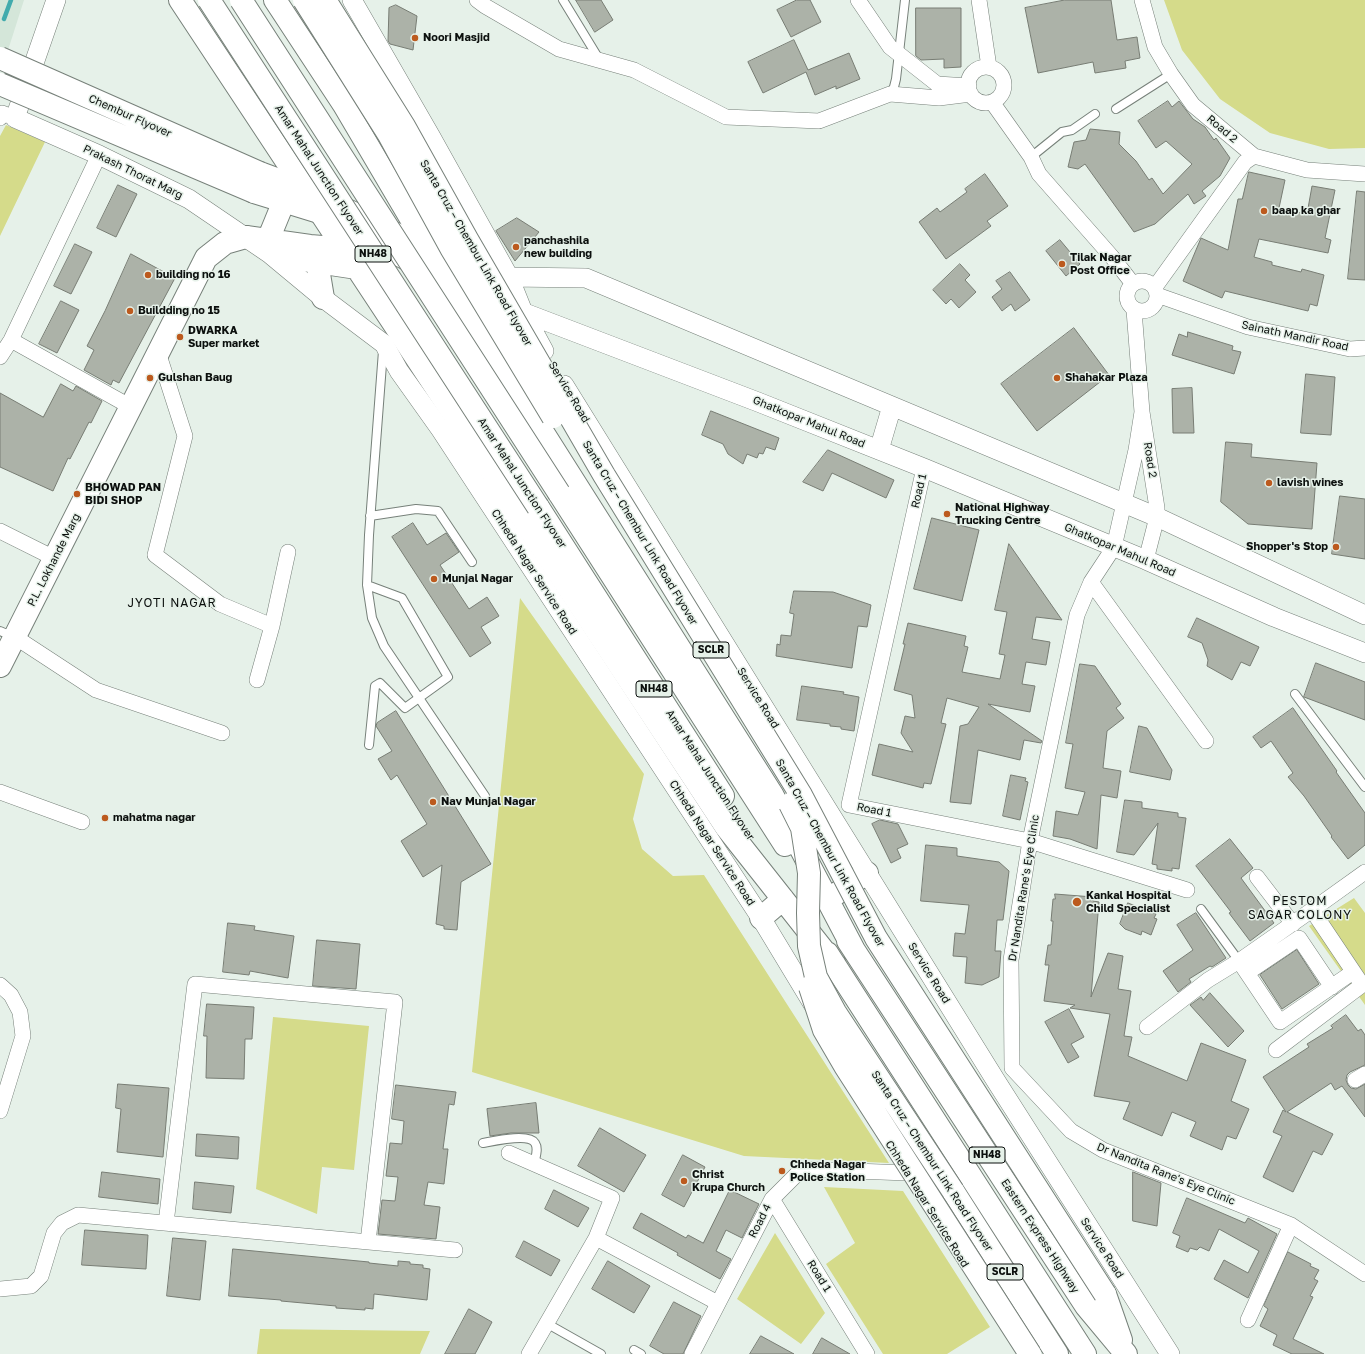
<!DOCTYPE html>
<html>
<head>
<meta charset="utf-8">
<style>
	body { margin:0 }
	canvas { display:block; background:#e6f1e9 }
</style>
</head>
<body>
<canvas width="1365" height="1354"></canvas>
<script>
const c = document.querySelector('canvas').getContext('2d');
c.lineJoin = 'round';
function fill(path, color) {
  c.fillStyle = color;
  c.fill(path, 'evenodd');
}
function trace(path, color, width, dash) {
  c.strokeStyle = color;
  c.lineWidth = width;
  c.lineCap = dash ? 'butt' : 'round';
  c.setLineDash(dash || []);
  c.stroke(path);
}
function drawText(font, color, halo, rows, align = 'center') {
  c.font = font + ' "Golos Text",sans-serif';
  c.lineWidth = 3;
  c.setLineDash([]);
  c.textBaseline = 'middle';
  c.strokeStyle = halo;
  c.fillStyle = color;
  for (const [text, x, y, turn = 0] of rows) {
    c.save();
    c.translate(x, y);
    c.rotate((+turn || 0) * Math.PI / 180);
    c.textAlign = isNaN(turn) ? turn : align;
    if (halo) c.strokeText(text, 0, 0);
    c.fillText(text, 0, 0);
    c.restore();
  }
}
const built = new Path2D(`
	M0,0H24L10,44L0,70Z`);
const green = new Path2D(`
	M1164,0H1365V148L1329,149L1270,133L1220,99L1182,50Z
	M6,125L45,142L0,236V136Z
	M520,598L644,774L633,819L642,849L673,876L704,875L889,1163L744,1156L472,1072Z
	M1354,898L1365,913V1005L1309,926Z
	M273,1017L369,1026L354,1170L322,1167L317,1214L256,1189Z
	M824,1187L903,1191L990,1327L947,1354H883L826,1264L855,1243Z
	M775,1233L825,1313L801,1344L737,1299Z
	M260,1329L430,1331L420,1354H257Z`);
const stream = new Path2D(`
	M4,19L11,0`);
const building = new Path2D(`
	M576,0H601L613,20L595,32Z
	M797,0H810L821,22L791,37L777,10Z
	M1065,0H1111L1117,40L1137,37L1140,58L1125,61L1126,68L1095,73L1093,62L1038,73L1025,8Z
	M396,5L417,16L413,50L390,44L388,41L389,8Z
	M916,8H961V67L944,68V59L921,60L916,56Z
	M794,40L808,70L849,53L860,79L836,89V86L815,95L806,72L763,93L748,62Z
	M1168,101L1172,107L1179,101L1193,119L1205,127L1214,140L1216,138L1230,158L1220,176L1202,191L1206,196L1194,204L1188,194L1155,224L1134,232L1085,164L1078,169L1068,167L1074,142L1086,140L1090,129L1120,132L1119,144L1136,161L1149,180L1152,178L1163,194L1192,164L1166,141L1156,148L1138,121Z
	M1249,172L1285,180L1279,208L1307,214L1312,186L1335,190L1325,238L1331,240L1328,253L1259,239L1254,257L1272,262V265L1301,272L1302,269L1324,275L1317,306L1310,304L1308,311L1225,291L1222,298L1183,281L1201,238L1228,250L1238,199H1242Z
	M985,174L1008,206L987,221L991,226L946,259L919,222L937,208L940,212L967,192L965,189Z
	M118,185L137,194L116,237L97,228Z
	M1357,191L1365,192V280L1348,279Z
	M517,218L539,232L515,261L496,231Z
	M1060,240L1080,264L1066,276L1046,251Z
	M75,244L92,252L71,294L54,286Z
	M131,254L175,278L119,383L113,380L111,385L84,370L94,350L87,346L105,311Z
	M960,264L970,275L965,280L976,292L959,308L951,299L946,304L933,290Z
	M1010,272L1030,300L1015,311L1011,304L1002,311L992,297L1002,289L996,281Z
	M61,301L79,310L57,353L39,344Z
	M1074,328L1109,375L1037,431L1001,384Z
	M1188,332L1233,346L1232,350L1241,352L1234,374L1172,355L1179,334L1187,337Z
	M1306,374L1335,377L1331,435L1301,433Z
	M61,384L73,391L76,386L102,401L91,423L89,422L70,459L68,458L53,491L0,467V393L43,417Z
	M1192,388L1194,433H1173L1172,389Z
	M711,411L779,438L775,450L766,447L763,454L759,453L757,458L747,454L743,464L728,454L723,444L702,435Z
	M1226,442L1252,444L1251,457L1317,463L1312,529L1248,524L1221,502Z
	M828,450L894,480L886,498L832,473L823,491L803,482Z
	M1340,496L1365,499V559L1332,554Z
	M932,518L979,530L962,601L914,589Z
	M413,523L427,545L446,533L459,552L440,565L469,609L487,597L499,616L481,627L491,643L470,657L392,537Z
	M1009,544L1062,620L1036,617L1032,639L1050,642L1046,665L1026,662L1022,684L1035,686L1030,712L988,704L1042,741L1041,743L1024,740L1020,760L978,750L971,804L950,802L960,726L968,724L979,707L947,698L941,723L946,724L931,784L924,783L923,788L872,775L879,744L913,752L901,733L905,716L915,718L912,695L894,690L905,644H903L908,623L966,636L964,646L968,647L962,672L1000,679L1005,655L999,654L1007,612L995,610Z
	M794,591L833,592L871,605L867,627L858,626L852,668L776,656L777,644L780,645L781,635L791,636L794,614L790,613Z
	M1197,618L1259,647L1250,666L1241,662L1232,680L1207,666L1208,660L1202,643L1188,637Z
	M1316,663L1365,682V720L1304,697Z
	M1080,664L1095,666L1121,704L1116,708L1124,718L1107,731L1103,768L1121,771L1117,798L1101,795L1097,849L1070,839L1053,836L1056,811L1078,815L1085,792L1065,788L1073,744L1066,743Z
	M802,686L844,692L843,694L859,697L854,731L841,729V727L830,726V724L797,720Z
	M1293,708L1337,771L1336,772L1365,813V845L1348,859L1331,837L1332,836L1304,796L1288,777L1293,773L1271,741L1261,748L1253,737Z
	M396,711L491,864L461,882L457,930L444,929V926L436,924L442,865L423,877L401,841L427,824L397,775L391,780L378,759L392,751L376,726L377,723Z
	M1139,726L1147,728L1172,770L1170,780L1130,772Z
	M1011,775L1026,778L1025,781L1028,782L1020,820L1003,816Z
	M1125,800L1142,802V808L1178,813V817L1186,818L1179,869L1172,868V871L1157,869V865L1152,864L1158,823L1134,855L1117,852Z
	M880,820L898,824L908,844L897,849L901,858L891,863L872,824Z
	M1230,839L1253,868L1241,878L1274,923L1250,941L1229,913L1231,912L1196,866Z
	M926,845L957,848V856L999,862L1009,871L1003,920H997L995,951H1001L999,977L982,985L965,983L967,957L953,956L955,933L965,934L969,905L921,901Z
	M1055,894L1093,897V901L1099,902L1091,997L1108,953L1123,956L1118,989L1131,991L1124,1036L1132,1037L1128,1056L1187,1081L1201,1043L1246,1060L1231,1101L1249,1109L1236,1139L1227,1136L1222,1150L1190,1136L1196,1122L1172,1112L1162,1136L1123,1119L1130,1102L1094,1096L1110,1014L1070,1008L1075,1005L1044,1001L1049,965H1045L1048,945H1051L1053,921H1051L1053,899H1055Z
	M1128,903L1156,914L1154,918L1157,919L1151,935L1142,931L1141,935L1125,929L1120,924Z
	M1196,913L1226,958L1212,967L1210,966L1189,979L1191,982L1178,992L1163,971L1193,950L1177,925Z
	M228,923L255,926L254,930L294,936L288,978L250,971L249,975L223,972Z
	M317,940L360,944L356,989L313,986Z
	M1297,950L1319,984L1282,1009L1260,975Z
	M1210,993L1244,1031L1228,1047L1190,1005L1201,997L1203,1000Z
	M207,1004L254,1007L252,1039H245L244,1079L206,1078L207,1036H204Z
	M1069,1009L1084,1037L1071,1044L1079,1057L1068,1063L1045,1022Z
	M1346,1015L1358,1031L1361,1029L1365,1035V1065L1350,1072L1347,1075L1346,1080L1348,1085L1351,1088L1356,1089L1365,1084V1117L1342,1086L1335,1090L1331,1083L1287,1112L1333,1134L1322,1155L1313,1151L1293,1192L1263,1177L1282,1136L1273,1132L1283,1110L1286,1112L1263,1077L1309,1047L1307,1044L1333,1028L1331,1026Z
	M118,1084L169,1088L163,1157L117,1152L121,1109L116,1108Z
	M396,1085L456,1092L454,1105L449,1104L443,1149H448L444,1184L428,1182L424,1205L440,1207L436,1239L378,1234L382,1200L395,1201L398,1177L386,1176L390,1143L402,1144L404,1121L392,1119Z
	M536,1103L539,1133H511L490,1136L487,1109Z
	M600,1128L646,1155L624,1192L578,1166Z
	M197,1134L239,1137L238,1159L196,1156Z
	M683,1155L705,1167L684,1207L662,1195Z
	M102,1172L160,1179L158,1204L99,1197Z
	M1133,1172L1161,1183L1157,1226L1133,1221Z
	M195,1182L234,1186L231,1213L193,1209Z
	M554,1190L589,1208L578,1227L545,1209Z
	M730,1190L759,1204L742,1238L726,1230L716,1251L731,1259L720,1279L677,1255L678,1253L633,1228L641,1213L686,1238L688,1235L703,1243Z
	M1187,1198L1245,1223L1248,1218L1277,1234L1248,1298L1214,1279L1224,1260L1248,1273L1259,1251L1219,1229L1209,1251L1200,1247L1197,1250L1190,1248L1188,1252L1176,1247L1180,1236L1173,1233Z
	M85,1230L148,1235L146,1269L82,1265Z
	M173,1238L206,1241L200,1300L167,1296Z
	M524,1241L560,1260L551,1276L516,1257Z
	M233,1249L369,1262V1263L398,1266V1261L410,1262V1264L423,1265V1268L430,1269L427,1300L374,1294L373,1309L365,1308V1310L336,1308V1306L281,1301V1300L229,1296Z
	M1288,1252L1311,1264L1310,1266L1319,1270L1314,1279L1318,1281L1310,1296L1313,1297L1293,1339L1324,1354H1292L1273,1345L1277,1335L1260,1326L1268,1309L1264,1306Z
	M608,1261L650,1286L634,1313L592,1289Z
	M674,1302L701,1316L683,1354H664L650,1346Z
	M469,1309L492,1322L475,1354H445Z
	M761,1336L794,1354H750Z
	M822,1338L850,1354H813Z`);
const service = new Path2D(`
	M563,0L599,59
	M890,94L894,87L896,79L905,0
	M1116,109L1171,74
	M1031,157L1062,132L1072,130L1095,114
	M383,351L369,535L367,585L372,618L384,646L485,796
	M370,516L416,509L438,511L472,562
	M367,585L402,598L448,677L405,708L380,683L375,686L369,745
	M0,631L14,637
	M1295,694L1365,787
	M1201,909L1239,961
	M483,1143C494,1141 529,1133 535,1143C539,1149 535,1158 534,1165
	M546,1323L601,1354
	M634,1350L641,1354`);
const minor = new Path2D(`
	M477,0L485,6L559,49L634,70L726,117L819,121L890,94L939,98L971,94
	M858,0L890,47L937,84L969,86
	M979,0L989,67
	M1142,0L1155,47L1171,74L1193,105L1254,156L1307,170L1365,174
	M968 85a18 18 0 1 1 36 0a18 18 0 1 1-36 0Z
	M992,102L1031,157L1039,174L1112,257L1133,284
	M0,118L2,113L15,118
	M1127 296a15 15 0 1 1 30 0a15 15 0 1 1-30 0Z
	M1155,287L1245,162L1254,156
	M1157,295L1248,327L1350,349L1365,348
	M1134,310L1142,412L1157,508V517L1146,560
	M11,340L131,407
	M158,352L185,436L155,555L220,604L272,626
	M0,357L11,340L99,155
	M1142,412L1136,450L1114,547L1091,582L1077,615L1030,841L1011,960L1012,1068L1071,1131L1103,1150L1291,1225L1365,1274
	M924,468L849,805L1030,841L1187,890
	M0,531L54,558
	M1091,582L1206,741
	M15,637L96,690L222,733
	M257,680L272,626L288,552
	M0,792L82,822
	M1257,877L1293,924
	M1312,910L1359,980
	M1239,961L1280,1022L1353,972
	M1247,973L1299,938L1332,987
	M0,985L11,995L20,1012L23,1036L0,1111
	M1147,1027L1208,980L1239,961L1312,910L1365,872
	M1276,1050L1362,985
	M1355,1080L1365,1074
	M509,1153L612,1198L596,1238L529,1354
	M772,1199L867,1354
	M166,1223L195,984L395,1002L368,1242
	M596,1238L718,1303
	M0,1289L31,1286L41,1276L54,1233L62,1223L78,1215L455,1250
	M1248,1320L1291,1225
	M692,1354L772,1199L802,1169L907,1173`);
const tertiary = new Path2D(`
	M56,0L15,118L99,155L189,199L270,254L323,298L384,344L399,371L441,430L761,918L813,1004
	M352,0L431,137L509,277L523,312L544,351
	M499,274L509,277L586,278L1157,517L1365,615
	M517,310L758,402L924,468L1146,560L1274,617L1365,653
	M564,385L996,1081L1170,1354
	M879,450L892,406`);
const secondary = new Path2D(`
	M260,173L306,190L429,250
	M254,192L319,212L416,264
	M0,666L206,258L225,243L246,237`);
const trunk = new Path2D(`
	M180,0L726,827L835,965
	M275,0L344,105L454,292L773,796L855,952
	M246,237L310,246L346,249
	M268,240L284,201
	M291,258L357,268
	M317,262L323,298
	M559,493L785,845
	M538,507L723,796
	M833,896L867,873
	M761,918L783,899
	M848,941L1086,1306L1126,1354
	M827,953L1085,1354
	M953,1191L1057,1354
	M1105,1294L1121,1340`);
const secondaryBridge = new Path2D(`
	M0,58L260,173
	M0,84L254,192`);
const trunkBridge = new Path2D(`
	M209,0L538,507
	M241,0L559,493
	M304,0L389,135L451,248L553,417
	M325,0L404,126L467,239L604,475L801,795L876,938L1105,1294
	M790,804L802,828L809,873L808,913L809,946L816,977L835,1012L953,1191
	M810,987L824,1030L845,1066L1030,1354`);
const markers = [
	[415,38,4,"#bc5a1e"],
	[1264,211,4,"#bc5a1e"],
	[516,247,4,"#bc5a1e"],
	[1062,264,4,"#bc5a1e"],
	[148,275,4,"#bc5a1e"],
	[130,311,4,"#bc5a1e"],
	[180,337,4,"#bc5a1e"],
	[150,378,4,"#bc5a1e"],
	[1057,378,4,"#bc5a1e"],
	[1269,483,4,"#bc5a1e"],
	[77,494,4,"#bc5a1e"],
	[947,514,4,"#bc5a1e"],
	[1336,547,4,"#bc5a1e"],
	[434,579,4,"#bc5a1e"],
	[433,802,4,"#bc5a1e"],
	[105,818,4,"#bc5a1e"],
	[1077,902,5,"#bc5a1e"],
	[782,1171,4,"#bc5a1e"],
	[684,1181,4,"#bc5a1e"]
];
const shields = [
	[373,254,36],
	[711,650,36],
	[654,689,36],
	[987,1155,36],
	[1005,1272,36]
];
const shieldNames = [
	["NH48",373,254],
	["SCLR",711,650],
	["NH48",654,689],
	["NH48",987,1155],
	["SCLR",1005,1272]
];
const poiNames = [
	["Noori Masjid",423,38],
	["baap ka ghar",1272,211],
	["panchashila",524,241],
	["new building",524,254],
	["Tilak Nagar",1070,258],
	["Post Office",1070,271],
	["building no 16",156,275],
	["Buildding no 15",138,311],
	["DWARKA",188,331],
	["Super market",188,344],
	["Gulshan Baug",158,378],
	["Shahakar Plaza",1065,378],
	["lavish wines",1277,483],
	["BHOWAD PAN",85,488],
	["BIDI SHOP",85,501],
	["National Highway",955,508],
	["Trucking Centre",955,521],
	["Shopper's Stop",1328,547,"right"],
	["Munjal Nagar",442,579],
	["Nav Munjal Nagar",441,802],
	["mahatma nagar",113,818],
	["Kankal Hospital",1086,896],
	["Child Specialist",1086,909],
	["Chheda Nagar",790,1165],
	["Police Station",790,1178],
	["Christ",692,1175],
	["Krupa Church",692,1188]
];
const streetNames = [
	["Chembur Flyover",130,116,24],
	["Road 2",1222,129,40],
	["Amar Mahal Junction Flyover",319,170,57],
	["Prakash Thorat Marg",133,172,26],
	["Santa Cruz – Chembur Link Road Flyover",476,253,60],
	["Sainath Mandir Road",1295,336,12],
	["Service Road",569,392,59],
	["Ghatkopar Mahul Road",809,422,22],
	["Road 2",1150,460,81],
	["Amar Mahal Junction Flyover",522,483,57],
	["Road 1",919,491,-77],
	["Santa Cruz – Chembur Link Road Flyover",640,533,59],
	["Ghatkopar Mahul Road",1120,550,23],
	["P.L. Lokhande Marg",54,560,-63],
	["Chheda Nagar Service Road",534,572,57],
	["Service Road",758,698,58],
	["Amar Mahal Junction Flyover",710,775,57],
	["Road 1",874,810,11],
	["Chheda Nagar Service Road",712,843,57],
	["Santa Cruz – Chembur Link Road Flyover",830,853,61],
	["Dr Nandita Rane's Eye Clinic",1024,888,-81],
	["Service Road",929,973,58],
	["Santa Cruz – Chembur Link Road Flyover",932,1161,57],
	["Dr Nandita Rane's Eye Clinic",1166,1174,22],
	["Chheda Nagar Service Road",927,1204,58],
	["Road 4",760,1221,-63],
	["Eastern Express Highway",1040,1236,57],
	["Service Road",1102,1248,57],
	["Road 1",819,1276,58]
];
const neighbourhoodNames = [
	["JYOTI NAGAR",172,603],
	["PESTOM",1300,901],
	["SAGAR COLONY",1300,915]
];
fill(built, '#d4e6d9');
fill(green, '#d5db8a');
trace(stream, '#42abad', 4.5);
fill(building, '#acb2a8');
trace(building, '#787d74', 1);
trace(service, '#77817a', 10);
trace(minor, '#77817a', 16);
trace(tertiary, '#77817a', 20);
trace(secondary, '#77817a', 24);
trace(trunk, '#77817a', 24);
trace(service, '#fff', 8);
trace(minor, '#fff', 15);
trace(tertiary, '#fff', 19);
trace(secondary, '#fff', 22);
trace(trunk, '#fff', 22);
trace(secondaryBridge, '#77817a', 24, []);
trace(trunkBridge, '#77817a', 24, []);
trace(secondaryBridge, '#fff', 22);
trace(trunkBridge, '#fff', 22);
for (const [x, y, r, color] of markers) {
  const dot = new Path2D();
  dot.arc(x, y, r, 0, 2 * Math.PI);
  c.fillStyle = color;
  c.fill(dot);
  trace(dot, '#e6f1e9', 1.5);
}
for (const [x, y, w] of shields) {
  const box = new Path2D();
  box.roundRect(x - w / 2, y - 8, w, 16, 3);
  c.fillStyle = '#e6f1e9';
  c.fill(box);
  trace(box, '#0c100e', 1);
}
drawText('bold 10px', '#0c100e', null, shieldNames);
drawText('bold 11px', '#0c100e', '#e6f1e9', poiNames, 'left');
drawText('11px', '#0c100e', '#e6f1e9', streetNames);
c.letterSpacing = '1px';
drawText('12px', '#0c100e', '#e6f1e9', neighbourhoodNames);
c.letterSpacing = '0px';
</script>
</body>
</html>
